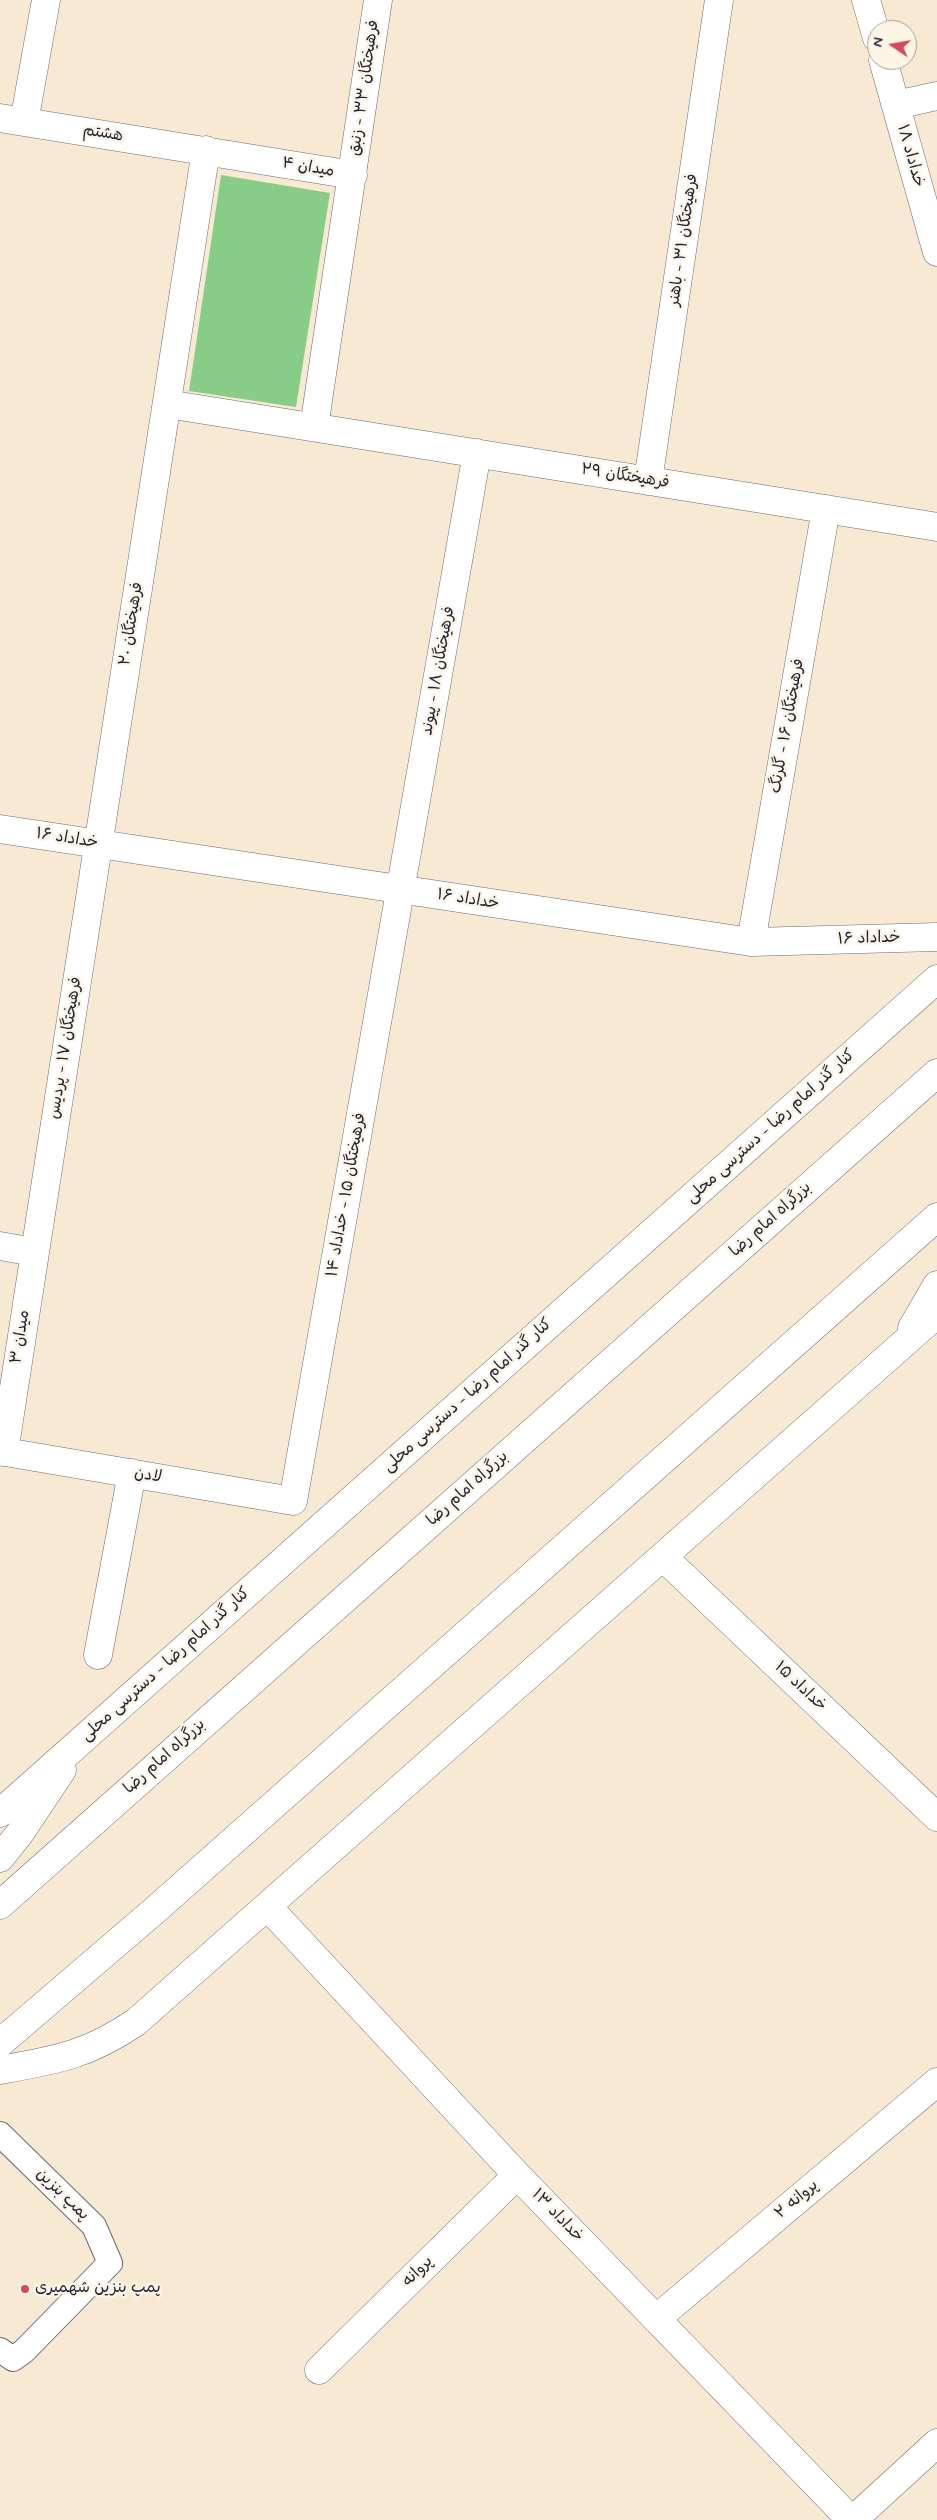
<!DOCTYPE html>
<html>
<head>
<meta charset="utf-8">
<style>
	body { margin:0 }
	#map { position:relative; width:937px; height:2520px; overflow:hidden; background:#f8e9d2; font-family:Mynerve,sans-serif }
	canvas { display:block }
	.north { position:absolute; left:867px; top:20px; width:50px; height:50px; box-sizing:border-box; background:#fcf5e5; border:1px solid #a5a1a1; border-radius:50%; rotate:282deg; font-size:14px; font-weight:700; line-height:20px; text-align:center; color:#22223b }
	.north::after { content:''; display:block; margin:auto; width:18px; height:22px; background:#d1495b; clip-path:polygon(50% 0,100% 100%,50% 72%,0 100%) }
</style>
</head>
<body>
<div id="map">
<canvas width="937" height="2520"></canvas>
<div class="north">N</div>
</div>
<script>
const c = document.querySelector('canvas').getContext('2d');
c.lineJoin = 'round';
function fill(path, color) {
  c.fillStyle = color;
  c.fill(path, 'evenodd');
}
function trace(path, color, width, dash) {
  c.strokeStyle = color;
  c.lineWidth = width;
  c.lineCap = dash ? 'butt' : 'round';
  c.setLineDash(dash || []);
  c.stroke(path);
}
function drawText(font, color, halo, rows, align = 'center') {
  c.font = font + ' Mynerve,"Playpen Sans Arabic",sans-serif';
  c.lineWidth = 5;
  c.setLineDash([]);
  c.textBaseline = 'middle';
  c.strokeStyle = halo;
  c.fillStyle = color;
  for (const [text, x, y, turn = 0] of rows) {
    c.save();
    c.translate(x, y);
    c.rotate((+turn || 0) * Math.PI / 180);
    c.textAlign = isNaN(turn) ? turn : align;
    if (halo) c.strokeText(text, 0, 0);
    c.fillText(text, 0, 0);
    c.restore();
  }
}
const green = new Path2D(`
	M221,175L330,193L296,407L189,391Z`);
const service = new Path2D(`
	M0,2134L94,2226L110,2263L24,2351L13,2359L0,2350`);
const minor = new Path2D(`
	M866,0L877,38
	M883,60L937,252
	M896,105L937,96
	M0,118L353,175
	M24,122L46,0
	M167,404L937,527
	M314,427L378,0
	M648,481L719,0
	M0,829L751,942L937,937
	M751,942L826,509
	M0,1246L34,1252
	M0,1451L293,1501L477,453
	M4,1452L206,150
	M663,1557L937,1817
	M98,1655L132,1473
	M268,1907L517,2175L851,2520
	M656,2319L937,2082
	M319,2370L517,2175
	M853,2520L937,2443`);
const secondary = new Path2D(`
	M912,1328L937,1285
	M0,1813L937,979
	M0,1858L20,1833L62,1770
	M0,2070C56,2060 88,2055 136,2022L937,1314`);
const trunk = new Path2D(`
	M0,1905L937,1073
	M0,2043L154,1911L937,1217`);
const markers = [
	[25,2289,5,"#d1495b"]
];
const streetNames = [
	["فرهیختگان ۳۳ - زنبق",365,88,-82],
	["هشتم",103,134,9],
	["خداداد ۱۸",910,156,74],
	["میدان ۴",308,168,10],
	["فرهیختگان ۳۱ - باهنر",684,240,-82],
	["فرهیختگان ۲۹",625,477,9],
	["فرهیختگان ۲۰",132,624,-81],
	["فرهیختگان ۱۸ - پیوند",439,671,-80],
	["فرهیختگان ۱۶ - گلرنگ",788,726,-80],
	["خداداد ۱۶",67,839,9],
	["خداداد ۱۶",468,900,9],
	["خداداد ۱۶",869,939,-2],
	["فرهیختگان ۱۷ - پردیس",66,1048,-81],
	["کنار گذر امام رضا - دسترسی محلی",771,1127,-42],
	["فرهیختگان ۱۵ - خداداد ۱۴",347,1195,-80],
	["بزرگراه امام رضا",771,1220,-42],
	["میدان ۳",21,1337,-81],
	["کنار گذر امام رضا - دسترسی محلی",468,1396,-42],
	["لادن",148,1476,10],
	["بزرگراه امام رضا",468,1489,-42],
	["کنار گذر امام رضا - دسترسی محلی",166,1665,-42],
	["خداداد ۱۵",800,1687,43],
	["بزرگراه امام رضا",165,1757,-42],
	["پمپ بنزین",62,2195,44],
	["پروانه ۲",797,2200,-40],
	["خداداد ۱۳",557,2216,46],
	["پروانه",418,2272,-45]
];
const poiNames = [
	["پمپ بنزین شهمیری",35,2289]
];
fill(green, '#87cd88');
trace(service, '#6d6870', 26);
trace(minor, '#6d6870', 29);
trace(secondary, '#6d6870', 29);
trace(trunk, '#6d6870', 29);
trace(service, '#fff', 24);
trace(minor, '#fff', 28);
trace(secondary, '#fff', 28);
trace(trunk, '#fff', 28);
for (const [x, y, r, color] of markers) {
  const dot = new Path2D();
  dot.arc(x, y, r, 0, 2 * Math.PI);
  c.fillStyle = color;
  c.fill(dot);
  trace(dot, '#fcf5e5', 2);
}
drawText('16px', '#22223b', '#fcf5e5', streetNames);
drawText('16px', '#22223b', '#fcf5e5', poiNames, 'left');
</script>
</body>
</html>
